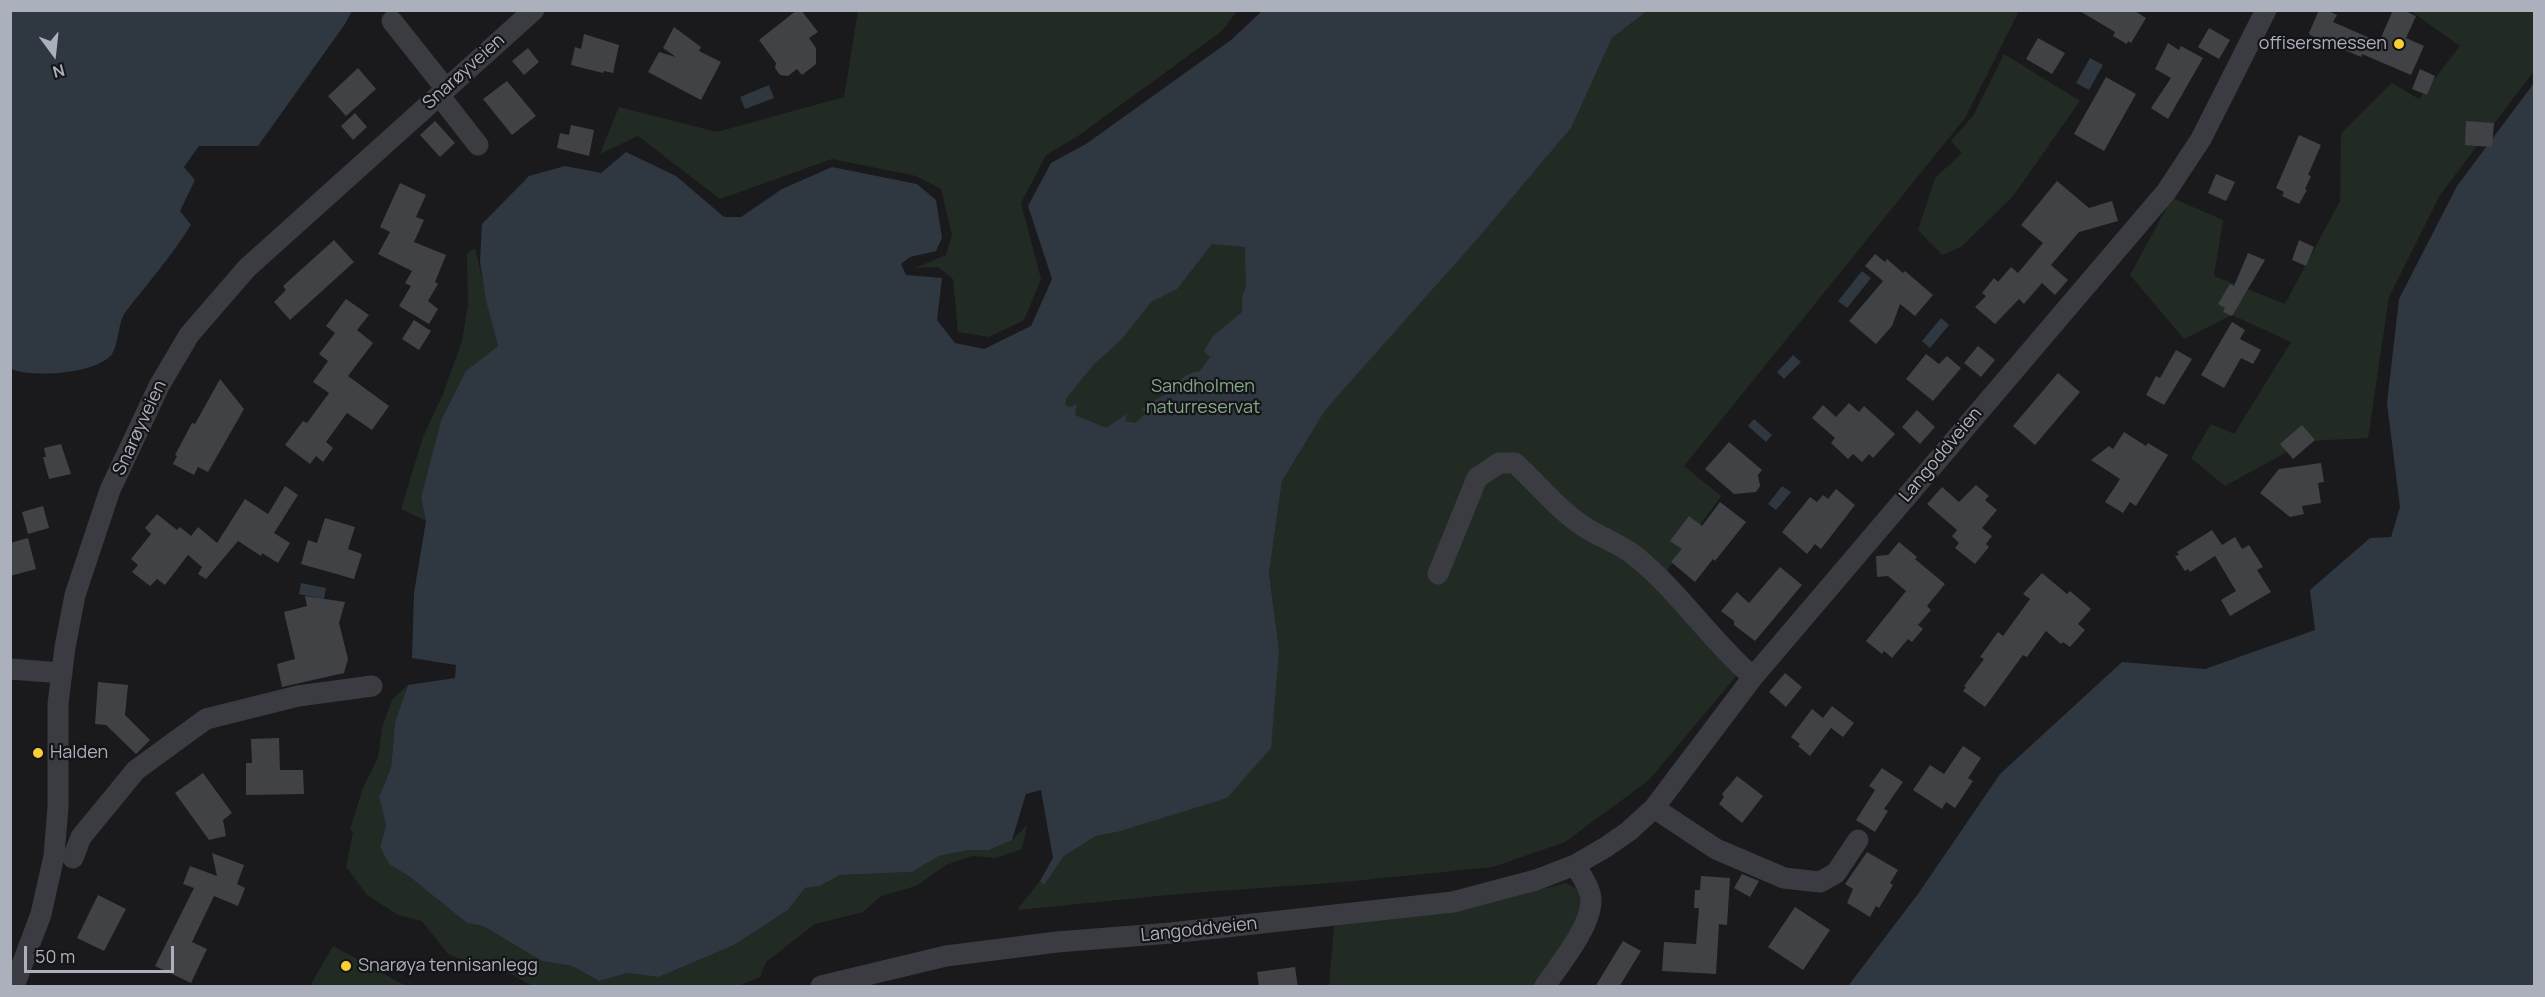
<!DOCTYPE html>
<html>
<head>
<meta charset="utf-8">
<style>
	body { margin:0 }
	#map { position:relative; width:2545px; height:997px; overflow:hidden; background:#1a1a1c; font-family:Manrope,sans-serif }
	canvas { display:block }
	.frame { position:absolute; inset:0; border:12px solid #acafbc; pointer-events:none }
	.north { position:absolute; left:24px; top:24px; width:60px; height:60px; -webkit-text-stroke:4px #151517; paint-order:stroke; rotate:165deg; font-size:16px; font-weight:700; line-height:24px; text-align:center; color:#acafbc }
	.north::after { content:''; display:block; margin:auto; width:21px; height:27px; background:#acafbc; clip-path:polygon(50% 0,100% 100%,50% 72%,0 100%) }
	.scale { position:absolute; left:24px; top:946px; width:150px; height:27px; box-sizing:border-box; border:3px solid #acafbc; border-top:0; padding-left:8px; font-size:18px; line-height:21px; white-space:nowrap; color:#acafbc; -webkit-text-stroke:4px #151517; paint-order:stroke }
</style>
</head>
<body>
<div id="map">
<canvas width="2545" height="997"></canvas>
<div class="frame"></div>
<div class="north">N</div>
<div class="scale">50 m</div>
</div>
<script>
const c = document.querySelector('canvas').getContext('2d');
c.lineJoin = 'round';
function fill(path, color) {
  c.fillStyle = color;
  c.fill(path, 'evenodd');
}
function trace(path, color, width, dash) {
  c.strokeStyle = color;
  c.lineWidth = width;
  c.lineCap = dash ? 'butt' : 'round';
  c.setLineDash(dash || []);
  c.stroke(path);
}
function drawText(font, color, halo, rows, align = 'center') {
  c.font = font + ' Manrope,sans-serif';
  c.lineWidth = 4.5;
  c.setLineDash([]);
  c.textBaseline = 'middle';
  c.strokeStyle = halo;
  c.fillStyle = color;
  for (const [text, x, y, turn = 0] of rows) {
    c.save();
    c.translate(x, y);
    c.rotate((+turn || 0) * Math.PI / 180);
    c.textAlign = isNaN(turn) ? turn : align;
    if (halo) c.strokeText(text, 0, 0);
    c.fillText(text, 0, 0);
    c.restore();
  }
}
const green = new Path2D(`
	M858,11V10L1237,11L1222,31L1078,136L1046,155L1021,203L1041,279L1024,320L989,337L958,332L953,279L938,267L915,268L946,255L952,235L941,189L916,176L832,159L720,199L638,136L600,154L619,107L717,132L844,97Z
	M1647,11H2019L1965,118L1684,466L1721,496L1665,573L1738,674L1649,780L1565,842L1493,867L1344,882L1178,894L1017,910L1040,881L1044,884L1064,856L1096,836L1117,832L1279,650L1269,573L1282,481L959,501L1303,116L1380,348L1473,244L1571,128L1612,38Z
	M2411,11H2534V71L2440,195L2389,297L2368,438L2307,441L2225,486L2191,458L2211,424L2234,434L2291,342L2232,315L2184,339L2130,275L2172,198L2223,220L2214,276L2285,304L2340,201L2341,134L2392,83L2419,99L2460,46Z
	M2004,54L2080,101L2013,196L1961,247L1942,255L1918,230L1935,178L1962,153L1951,141L1973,116Z
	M475,248L498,346L466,372L421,498L426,521L401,509L423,437L443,394L462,341L468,305L467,254Z
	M408,685L395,722L391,768L379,797L386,825L380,847L389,864L410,877L467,923L483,926L542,961L572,966L599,981L628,973L659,977L734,945L788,910L805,888L820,886L840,875L912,872L939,856L969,850H989L1012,840L1027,825L1022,849L996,858L972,856L946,865L916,886L881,896L863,912L815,924L766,962L760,977L738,986H533L507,972L478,966L448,954L422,921L398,915L367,895L346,867L353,832L350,829L363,788L378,758L382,728L392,700Z
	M1566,883L1584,893V926L1545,986H1329L1334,926L1475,907Z
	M333,946L406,986H310Z`);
const water = new Path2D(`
	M10,11H352L345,24L258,146H199L184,167L195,180L180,211L191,225C172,255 149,282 127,310C117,322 120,341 112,354C97,374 32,378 11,369Z
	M1262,11H1647L1612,38L1571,128L1473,244L1325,410L1282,481L1269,573L1279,650L1271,748L1227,798L1117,832L1096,836L1064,856L1044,885L1040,881L1053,858L1041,790L1026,794L1012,840L989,850H969L939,856L912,872L840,875L820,886L805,888L788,910L734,945L659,977L628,973L599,981L572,966L542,961L483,926L467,923L410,877L389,864L380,847L386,825L379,797L391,768L395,722L408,685L455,678L456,665L412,658L414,593L426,521L421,498L441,421L466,371L498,346L486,300L480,262L482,224L529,176L565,166L601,173L626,152L676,176L724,217H741L782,189L832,167L917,184L936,200L942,238L936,251L910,257L901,264L906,275L942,278L937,320L955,343L984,349L1031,326L1052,279L1028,206L1051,163L1086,144L1231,40ZM1212,244L1245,247L1246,286L1242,297V312L1213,336L1204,351L1210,357L1200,371C1181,373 1176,388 1161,397C1154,401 1147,405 1141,410L1148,412L1135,423L1125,421L1127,414L1106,428L1075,415L1077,404L1069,407L1065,404L1067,397L1094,364L1121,340L1151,302L1177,289Z
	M2090,58L2103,65L2089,90L2076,83Z
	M2534,83V986H1848L1918,894L2000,774L2122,662L2205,669L2315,630L2310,590L2370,538L2391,537L2400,507L2387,403L2399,299L2457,186Z
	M769,85L774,98L745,109L740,97Z
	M1862,271L1871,278L1847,308L1838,301Z
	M1941,318L1949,325L1930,348L1922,341Z
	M1793,355L1801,362L1784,379L1777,372Z
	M1754,419L1772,435L1766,442L1748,426Z
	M1782,486L1791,492L1776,510L1768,504Z
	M301,583L326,588L324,599L299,594Z`);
const building = new Path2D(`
	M797,10H801L818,32L809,38L816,48V64L802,75L797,69L788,76L780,75L775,68L776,63L759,40Z
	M2078,10H2133L2146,18L2131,43L2128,41L2127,44L2113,36L2115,32Z
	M2319,10H2326L2337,15L2333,22L2379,42L2393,10H2403L2416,16L2406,38L2424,46L2411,75L2362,54L2361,57L2310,35L2309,33Z
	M674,27L701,47L699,51L721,62L701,100L648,72L659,52L676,57L663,48Z
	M2209,28L2230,40L2219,59L2198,47Z
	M584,34L619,45L613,73L604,71L603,73L571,65L575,47L581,49Z
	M2038,38L2065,53L2052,74L2026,59Z
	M2168,43L2179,50L2181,46L2203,58L2168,119L2151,108L2171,78L2155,69Z
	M528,48L539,62L524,75L512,61Z
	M358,68L376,89L346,116L328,96Z
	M2420,69L2435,76L2427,95L2412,89Z
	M2106,77L2136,94L2104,151L2074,134Z
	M507,81L536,116L512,135L483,99Z
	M355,113L367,127L353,140L341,126Z
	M435,121L455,143L440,157L420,135Z
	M2466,121L2494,123L2492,147L2465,145Z
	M571,125L594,130L589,156L557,148L560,133L569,135Z
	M2299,135L2321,145L2308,175L2311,176L2305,189L2307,190L2299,204L2282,196L2284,192L2276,188Z
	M2216,174L2235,182L2226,201L2208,193Z
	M2057,181L2089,208L2112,201L2118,221L2079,232L2051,265L2068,280L2055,295L2042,283L2024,304L2019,299L1995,324L1975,307L1986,296L1982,293L1994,278L1998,282L2011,267L2018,273L2043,243L2021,225Z
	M400,183L426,195L416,217L424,220L414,242L446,255L435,282L438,284L428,301L438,309L429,324L399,306L411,286L405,283L412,271L378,254L390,232L380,227Z
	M334,240L354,262L290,320L274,302L286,290L283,286Z
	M2299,240L2314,247L2306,266L2292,260Z
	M2248,253L2265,260L2232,316L2223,312L2225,308L2218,304L2230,284L2234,286Z
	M1875,254L1885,262L1887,259L1903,273L1905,271L1933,295L1915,316L1900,304L1892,326L1876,344L1849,321L1883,281L1865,266Z
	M346,299L369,315L357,330L373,343L348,376L389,406L372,430L347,413L326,442L333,448L323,462L316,456L310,464L285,445L303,421L307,423L329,393L313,382L328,361L319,354L335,333L326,326Z
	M414,320L431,331L419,350L402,339Z
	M2232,322L2245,330L2240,339L2261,350L2253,364L2241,358L2224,388L2201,375Z
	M1978,346L1995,360L1981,377L1964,363Z
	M2176,350L2192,359L2164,405L2146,395L2156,376L2160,378Z
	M1926,354L1939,364L1947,356L1961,368L1933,401L1906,379Z
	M2058,373L2080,392L2035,445L2013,426Z
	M220,379L244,409L208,472L198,467L194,475L173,464L177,456L175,455L192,423L195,424Z
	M1849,403L1859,412L1864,406L1895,434L1873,458L1869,454L1862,462L1853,454L1848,459L1831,443L1835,438L1812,418L1823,405L1836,417Z
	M1917,410L1935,427L1920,444L1902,427Z
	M2302,425L2315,440L2293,459L2280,444Z
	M2124,432L2146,446L2148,443L2168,455L2136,506L2130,502L2123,513L2105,502L2120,479L2091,460L2109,446L2113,449Z
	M1729,442L1762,470L1758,475L1760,486L1756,492L1734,494L1705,469Z
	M61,444L71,474L49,479L43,457H46L44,448Z
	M2321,463L2324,482L2318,483L2321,503L2302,506L2304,514L2290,517L2260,493L2279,469Z
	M1976,485L1989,496L1985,500L1997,510L1982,528L1992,536L1986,544L1989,547L1975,564L1955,548L1959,543L1952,536L1957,530L1927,504L1942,487L1959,502Z
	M285,486L298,495L274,533L290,543L278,563L262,553L261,556L238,541L206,579L198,574L202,567L188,555L165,585L157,579L150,586L132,572L138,565L131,559L151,534L145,528L157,514L177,530L180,527L191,536L198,527L217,543L245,499L268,514Z
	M1836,489L1855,505L1821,549L1815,544L1807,554L1782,532L1810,497L1817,502L1823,495L1828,499Z
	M1720,502L1746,522L1715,561L1713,559L1695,582L1671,562L1682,549L1670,541L1689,516L1702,526Z
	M43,506L49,528L28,534L22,512Z
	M325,518L355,527L348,549L362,554L354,579L301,564L308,540L317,543Z
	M2212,530L2222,545L2235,537L2242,549L2249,545L2263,567L2257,570L2271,592L2230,616L2221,600L2236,591L2215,556L2190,572L2188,569L2185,571L2175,556L2179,555L2177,552Z
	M28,538L36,569L10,576V543Z
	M1899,542L1917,557L1915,559L1945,584L1927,606L1931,610L1918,625L1923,629L1912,642L1908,639L1892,658L1884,651L1882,654L1866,641L1906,591L1888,576L1877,577L1876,556L1888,555Z
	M1780,567L1802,585L1755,641L1734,625V621L1721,611L1737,592L1749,603Z
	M2042,573L2067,594L2070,591L2091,609L2078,624L2085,630L2070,647L2063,642L2061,644L2046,631L2027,657L2023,655L1985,707L1963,691L1966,687L1964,686L1984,659L1980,657L1998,632L2003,636L2030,599L2023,594Z
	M305,596L345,602L339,623L348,659L344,673L282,687L277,664L295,659L284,612L307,606Z
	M1785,673L1802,687L1786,707L1769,692Z
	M98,682L128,685L125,715L150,740L136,754L106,725L95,724Z
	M1832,706L1854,723L1843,737L1831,728L1810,756L1798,746L1800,744L1791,737L1812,709L1823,718Z
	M279,738L280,770H303L304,794L246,795V763H252L251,739Z
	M1963,746L1981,758L1968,778L1973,781L1955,808L1946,802L1942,809L1913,790L1930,765L1944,774Z
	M1882,768L1903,782L1884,809L1888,811L1875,832L1856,820L1875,790L1869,786Z
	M203,773L232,813L223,820L226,836L209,840L175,793Z
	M1737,776L1763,796L1742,823L1719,804L1724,797L1722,794Z
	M1867,852L1898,870L1890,883L1893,885L1879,908L1876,906L1870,917L1847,903L1853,889L1845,884Z
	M212,853L244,865L237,884L245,888L238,906L214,896L192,942L207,949L191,983L155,966L194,888L183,884L190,866L217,876Z
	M1742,874L1759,881L1750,897L1734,888Z
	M1701,876L1730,878L1727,925L1719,924L1716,974L1662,971L1664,942L1696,944L1699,908H1694L1695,890H1700Z
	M98,895L126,909L104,951L77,938Z
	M1795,907L1830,930L1803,970L1768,947Z
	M1623,941L1641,951L1619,987H1595Z
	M1295,967L1298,987H1259L1257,972Z`);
const minor = new Path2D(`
	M392,21L446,89
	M439,95L478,145
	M1438,574L1477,478L1499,463H1515C1539,485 1559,511 1586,528C1602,538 1620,544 1635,556C1679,591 1710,640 1753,677
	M10,669L62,673
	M1654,808L1716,849L1784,878L1820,882L1836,873L1858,840
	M73,858L81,837L136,770L206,719L298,696L372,686
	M14,986L41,914L54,856L58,807V704L65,647L75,595L110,490L159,386L189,335L247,268L534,10
	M821,986L946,956L1057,942L1171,933L1453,902L1536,880L1575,865L1606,847L1629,831L1654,808L1753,677L2166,192L2201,139L2266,10
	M1545,986C1559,965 1592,926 1591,899C1590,887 1581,875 1575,865`);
const markers = [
	[2399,44,6,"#f9cf35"],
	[38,753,6,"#f9cf35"],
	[346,966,6,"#f9cf35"]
];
const poiNames = [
	["offisersmessen",2387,44,"right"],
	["Halden",50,753],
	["Snarøya tennisanlegg",358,966]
];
const streetNames = [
	["Snarøyveien",464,72,-42],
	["Snarøyveien",140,428,-65],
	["Langoddveien",1941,455,-50],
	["Langoddveien",1199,930,-6]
];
const parkNames = [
	["Sandholmen",1203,387],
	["naturreservat",1203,408]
];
fill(green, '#212b24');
fill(water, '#2f3741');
fill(building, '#414246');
trace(minor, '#3b3b42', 21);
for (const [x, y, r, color] of markers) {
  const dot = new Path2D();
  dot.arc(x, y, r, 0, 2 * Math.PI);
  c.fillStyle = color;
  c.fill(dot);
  trace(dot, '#151517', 2);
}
drawText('18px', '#acafbc', '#151517', poiNames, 'left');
drawText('18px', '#acafbc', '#151517', streetNames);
drawText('18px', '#83a889', '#151517', parkNames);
</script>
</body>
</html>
